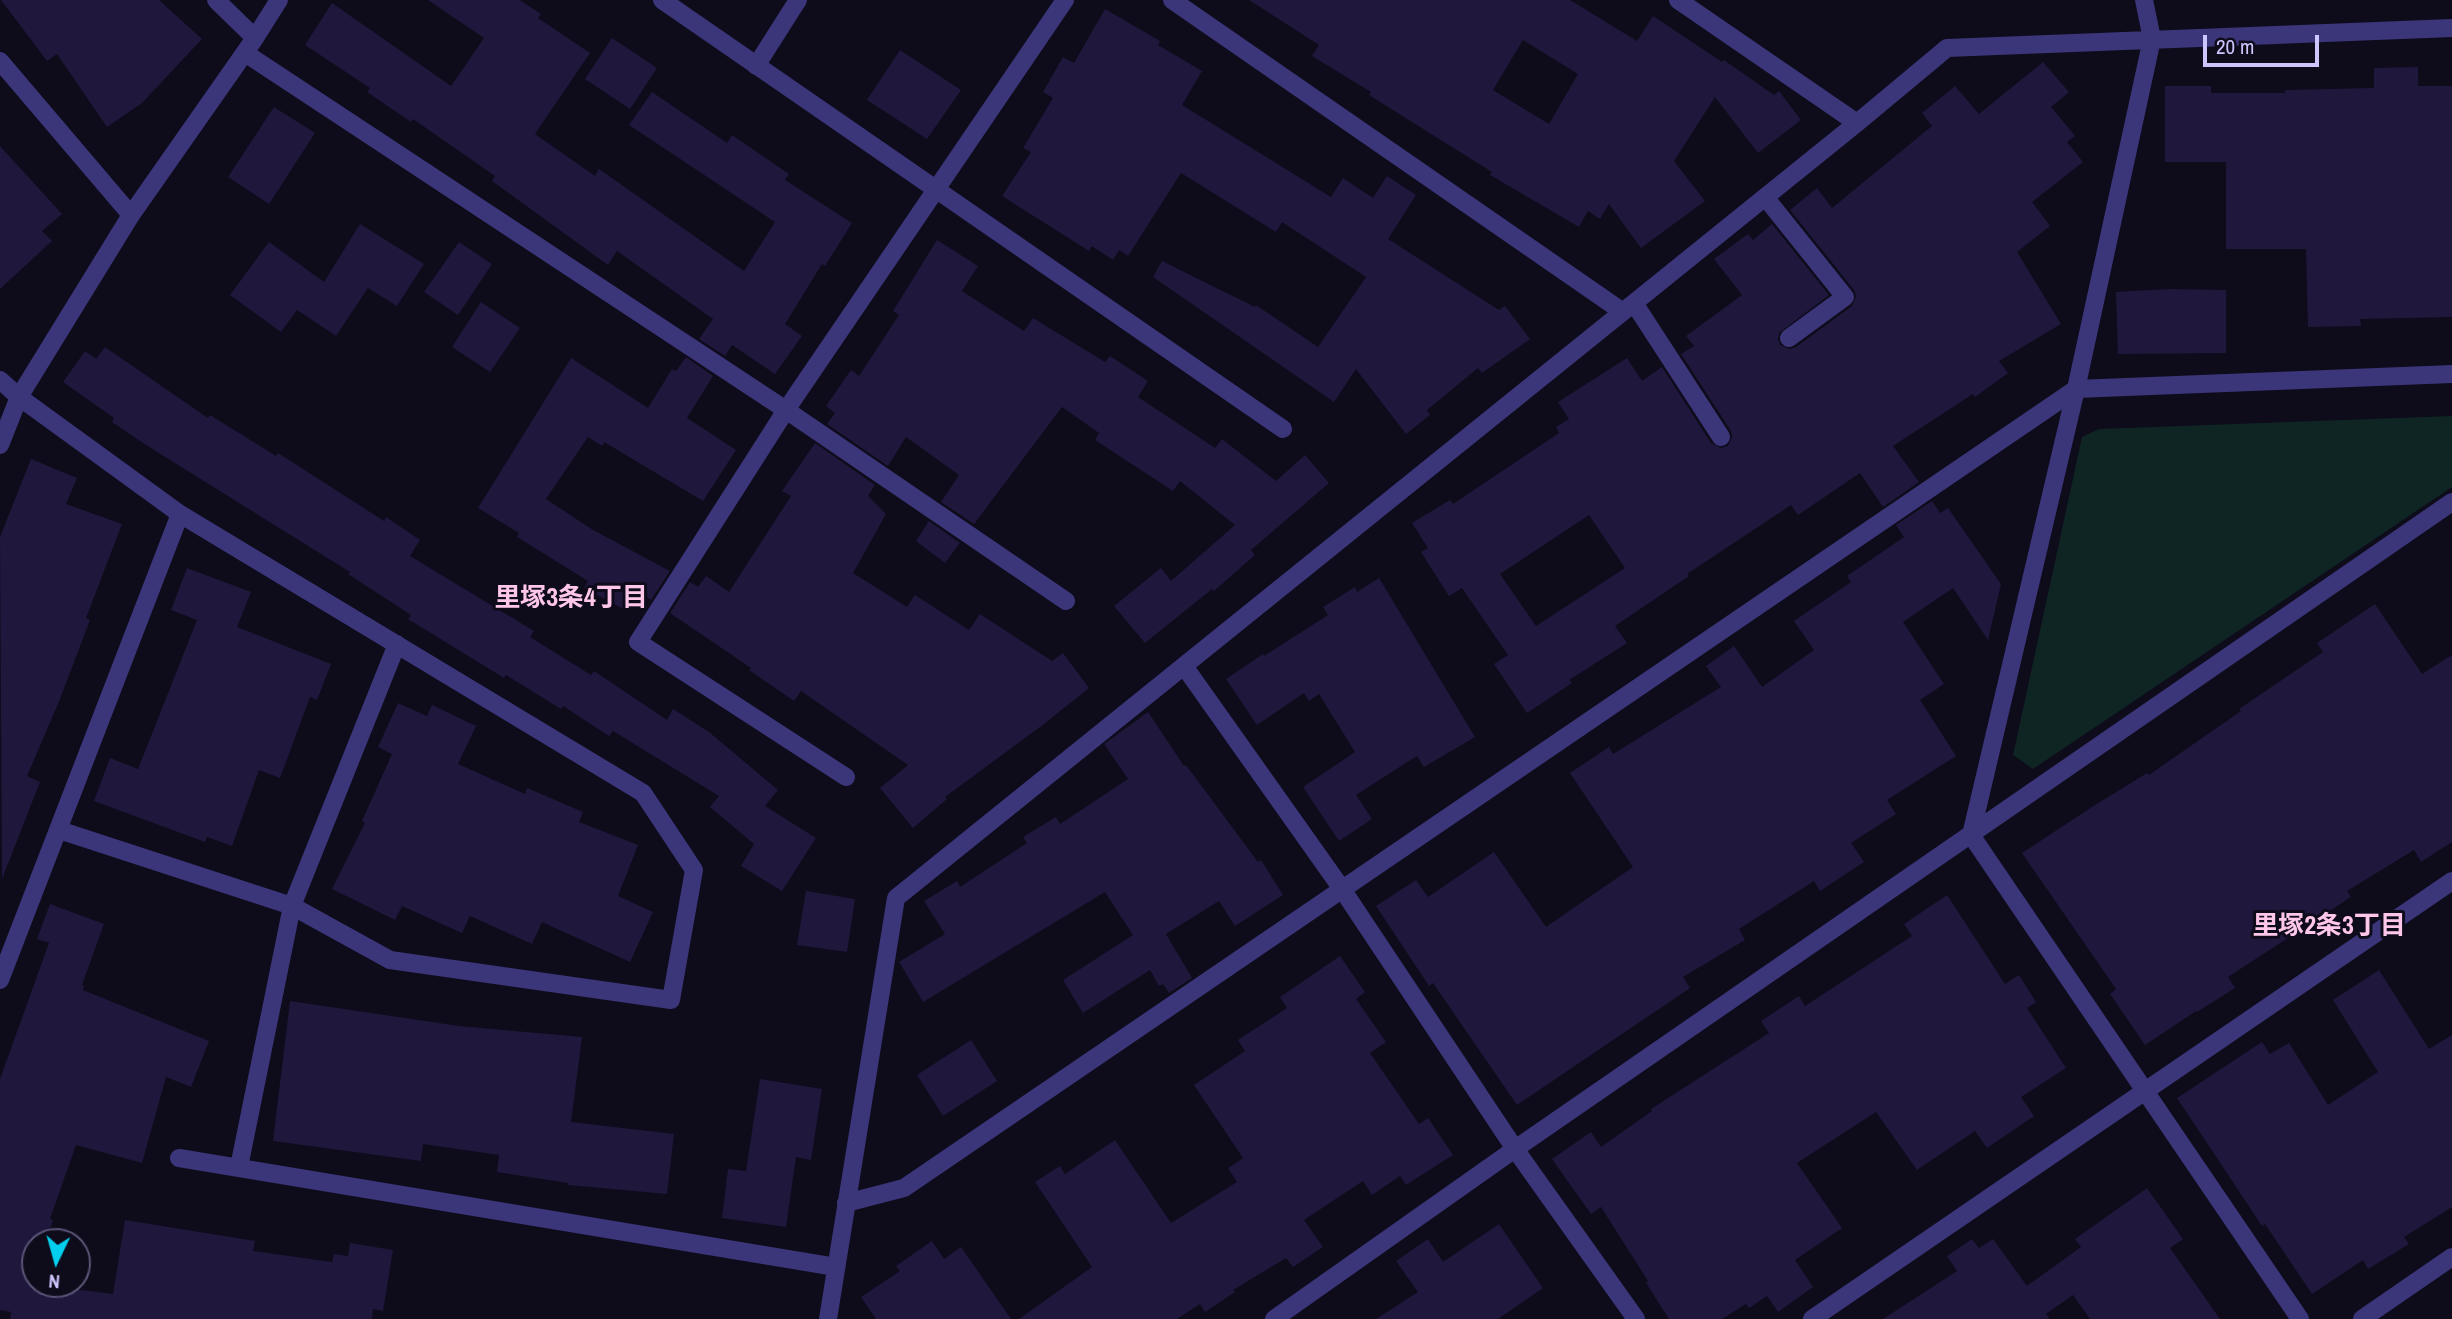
<!DOCTYPE html>
<html>
<head>
<meta charset="utf-8">
<style>
	body { margin:0 }
	#map { position:relative; width:2452px; height:1319px; overflow:hidden; background:#0e0b1b; font-family:"Archivo Narrow",sans-serif }
	canvas { display:block }
	.north { position:absolute; left:21px; top:1228px; width:70px; height:70px; box-sizing:border-box; background:#0e0b1b; border:2px solid #5a5576; border-radius:50%; rotate:185deg; font-size:19px; font-weight:700; line-height:28px; text-align:center; color:#cdc5fe }
	.north::after { content:''; display:block; margin:auto; width:24px; height:32px; background:#02cfed; clip-path:polygon(50% 0,100% 100%,50% 72%,0 100%) }
	.scale { position:absolute; left:2203px; top:35px; width:116px; height:32px; box-sizing:border-box; border:4px solid #cdc5fe; border-top:0; padding-left:9px; font-size:21px; line-height:24px; white-space:nowrap; color:#cdc5fe; -webkit-text-stroke:5px #0e0b1b; paint-order:stroke }
</style>
</head>
<body>
<div id="map">
<canvas width="2452" height="1319"></canvas>
<div class="north">N</div>
<div class="scale">20 m</div>
</div>
<script>
const c = document.querySelector('canvas').getContext('2d');
c.lineJoin = 'round';
function fill(path, color) {
  c.fillStyle = color;
  c.fill(path, 'evenodd');
}
function trace(path, color, width, dash) {
  c.strokeStyle = color;
  c.lineWidth = width;
  c.lineCap = dash ? 'butt' : 'round';
  c.setLineDash(dash || []);
  c.stroke(path);
}
function drawText(font, color, halo, rows, align = 'center') {
  c.font = font + ' "Archivo Narrow","Noto Sans JP",sans-serif';
  c.lineWidth = 6;
  c.setLineDash([]);
  c.textBaseline = 'middle';
  c.strokeStyle = halo;
  c.fillStyle = color;
  for (const [text, x, y, turn = 0] of rows) {
    c.save();
    c.translate(x, y);
    c.rotate((+turn || 0) * Math.PI / 180);
    c.textAlign = isNaN(turn) ? turn : align;
    if (halo) c.strokeText(text, 0, 0);
    c.fillText(text, 0, 0);
    c.restore();
  }
}
const green = new Path2D(`
	M2452,416V487L2033,769L2013,755L2082,437L2099,429Z`);
const building = new Path2D(`
	M1,0H159L202,39L142,103L107,127L57,54L47,61Z
	M428,0H520L541,14L538,18L590,53L535,134L595,176L599,169L744,271L775,222L629,125L652,92L727,143L732,135L789,174L785,180L852,223L825,266L822,264L785,324L802,336L775,374L732,345L725,356L699,339L713,319L617,251L608,265L492,181L495,176L413,119L411,122L367,92L370,88L305,45L332,3L451,86L484,38Z
	M1249,0H1570L1637,41L1653,16L1722,62L1724,60L1774,95L1779,91L1801,120L1758,153L1715,97L1674,161L1705,201L1641,248L1609,204L1600,219L1588,211L1579,227L1490,175L1492,172L1369,95L1371,92L1312,56L1319,45ZM1523,40L1578,74L1549,124L1493,90Z
	M1105,9L1160,41L1158,45L1202,71L1182,105L1331,197L1343,178L1373,198L1387,176L1416,195L1388,239L1499,310L1505,306L1530,339L1482,373L1478,368L1427,410L1430,415L1406,434L1356,369L1334,402L1153,277L1162,261L1255,307L1256,305L1318,347L1366,277L1282,222L1276,232L1181,173L1128,256L1119,250L1113,260L1092,246L1089,251L1002,196L1031,152L1023,148L1053,98L1043,92L1063,57L1074,63Z
	M612,38L657,68L630,109L585,79Z
	M900,50L961,90L927,139L867,100Z
	M2043,62L2069,92L2051,107L2075,136L2067,142L2083,162L2032,202L2050,226L2017,252L2061,324L1999,361L2008,373L1975,397L1973,394L1893,446L1919,482L1883,507L1860,473L1798,515L1791,505L1687,574L1689,576L1615,626L1627,643L1569,680L1572,683L1527,713L1494,664L1508,655L1462,588L1449,596L1421,552L1428,548L1412,523L1450,500L1453,504L1559,433L1556,427L1569,419L1558,402L1627,358L1642,381L1662,367L1711,443L1721,448L1728,446L1732,437L1731,431L1681,354L1694,346L1686,336L1742,295L1714,259L1748,234L1753,240L1772,224L1829,295L1779,333L1778,339L1780,345L1790,349L1796,347L1852,306L1856,296L1854,290L1790,210L1817,188L1832,208L1932,126L1922,113L1955,86L1979,114ZM1589,515L1625,568L1536,626L1500,574Z
	M2418,67V86H2452V317L2360,319L2361,326L2308,327L2306,249H2226V162H2165V86H2211V93H2285V90L2374,88V68Z
	M274,107L315,133L269,204L228,177Z
	M0,146L62,214L42,231L52,241L0,289Z
	M360,224L424,264L397,306L368,288L336,336L297,310L281,332L230,295L269,242L324,282Z
	M937,240L978,266L962,291L1024,331L1033,318L1105,362L1110,356L1148,381L1138,397L1215,448L1222,439L1276,481L1305,455L1329,483L1251,550L1255,555L1214,591L1212,589L1145,643L1114,606L1161,568L1171,581L1235,525L1180,481L1173,491L1095,440L1099,433L1062,407L974,524L941,502L959,475L906,437L888,466L827,424L835,413L826,406L851,370L859,376L899,315L893,311Z
	M459,242L492,264L458,315L424,292Z
	M2169,289L2226,290V353L2118,354L2116,292Z
	M481,302L520,328L490,372L452,347Z
	M105,347L208,418L210,415L276,456L278,453L384,521L386,517L420,540L410,556L534,631L530,637L591,675L594,671L667,720L673,709L709,732L778,790L765,806L816,838L782,891L741,866L754,844L710,807L719,796L613,731L609,736L563,706L561,709L506,675L504,678L408,619L411,615L348,574L350,572L146,445L112,422L114,418L63,382L85,351L96,359Z
	M686,357L713,376L687,418L736,450L703,501L604,442L602,446L588,437L546,499L593,530L670,571L651,600L640,592L629,612L584,588L588,581L517,537L519,533L478,508L571,358L648,408L672,369L676,371Z
	M815,443L875,485L868,496L886,514L853,573L907,607L915,595L969,630L980,614L1052,661L1063,653L1089,688L1044,724L945,797L947,799L913,828L880,788L908,765L801,691L794,701L749,670L751,668L670,613L690,582L698,587L706,576L729,592L791,496L782,491Z
	M31,459L77,478L66,504L122,524L86,618L90,620L60,699L27,776L40,782L2,879L0,537Z
	M1932,501L1940,513L1948,508L2001,584L1988,640L1953,588L1903,622L1944,684L1920,700L1956,756L1887,800L1896,814L1851,843L1864,862L1820,891L1814,881L1739,929L1745,940L1683,977L1690,988L1517,1105L1433,983L1429,986L1376,906L1416,880L1428,897L1494,852L1546,927L1633,867L1570,773L1609,747L1613,754L1721,687L1706,666L1734,646L1762,687L1814,650L1794,621L1851,582L1847,576L1904,537L1896,525Z
	M929,521L960,543L945,563L916,541Z
	M187,568L251,592L237,627L331,664L317,700L310,697L280,778L259,770L232,846L207,837L205,842L94,801L110,758L138,769L197,620L171,610Z
	M1379,578L1475,737L1424,767L1417,756L1356,795L1372,819L1339,841L1303,787L1355,752L1319,694L1309,701L1304,693L1257,725L1226,679L1263,654L1264,656L1328,615L1323,607L1355,587L1357,592Z
	M2375,604L2422,674L2452,655V842L2421,862L2414,850L2347,891L2351,897L2228,977L2235,988L2197,1012L2196,1011L2145,1045L2110,994L2116,989L2022,853L2092,807L2147,773L2149,775L2241,711L2239,709L2323,652L2317,643Z
	M398,703L427,716L432,705L476,726L458,764L525,794L527,788L583,812L579,822L638,845L618,896L653,912L630,962L542,922L532,944L470,916L462,933L402,906L395,920L332,889L365,823L362,821L392,754L378,747Z
	M1148,712L1184,766L1186,765L1258,862L1261,860L1283,895L1235,926L1219,901L1166,934L1192,978L1169,993L1163,984L1159,986L1150,970L1083,1013L1063,980L1133,935L1105,892L923,1002L899,962L945,934L924,901L957,881L960,887L1027,843L1023,837L1056,817L1060,824L1128,779L1104,744Z
	M806,891L855,899L847,952L797,945Z
	M1947,895L2005,984L2019,975L2036,1002L2027,1008L2066,1068L2021,1097L2034,1116L1987,1148L1975,1131L1917,1170L1876,1112L1797,1163L1842,1228L1795,1260L1813,1287L1778,1312L1767,1296L1749,1308L1746,1304L1722,1319H1669L1646,1283L1648,1281L1601,1207L1591,1214L1552,1159L1591,1132L1601,1147L1652,1111L1651,1109L1769,1033L1761,1021L1799,996L1805,1006L1912,936L1904,924Z
	M50,904L104,924L82,985L84,986L83,990L209,1041L191,1087L166,1077L142,1163L76,1145L50,1219L53,1220L46,1242H35L33,1284L113,1294L125,1220L255,1241L253,1251L332,1262L334,1254L348,1256L350,1243L393,1250L383,1311L373,1309L372,1319H10L11,1312L0,1310V1079L49,943L37,939Z
	M1340,956L1365,992L1356,999L1386,1042L1370,1053L1419,1124L1428,1118L1453,1155L1406,1185L1400,1176L1372,1195L1363,1181L1304,1220L1323,1247L1293,1267L1286,1258L1233,1290L1235,1292L1205,1312L1200,1304L1177,1319H1019L1092,1267L1035,1182L1060,1166L1065,1174L1115,1140L1171,1223L1237,1182L1228,1168L1243,1158L1194,1085L1245,1051L1238,1040L1287,1008L1280,997Z
	M2379,970L2429,1049L2452,1035V1207L2404,1237L2409,1244L2368,1269L2363,1260L2312,1294L2265,1224L2262,1226L2177,1098L2262,1042L2270,1054L2289,1043L2328,1105L2378,1072L2333,1000Z
	M290,1001L459,1026L582,1037L571,1122L674,1134L667,1194L568,1185V1183L497,1172L499,1155L423,1144L421,1161L273,1141Z
	M971,1040L997,1081L943,1116L917,1075Z
	M760,1079L822,1089L811,1160L796,1157L786,1227L722,1218L728,1169L746,1171Z
	M2147,1188L2183,1239L2170,1248L2220,1319H2090L2073,1295L2046,1314L2050,1319H1883L1957,1271L1947,1256L1972,1239L1979,1248L1993,1239L2027,1286L2081,1247L2075,1239Z
	M1499,1224L1543,1288L1498,1319H1376L1418,1292L1396,1261L1428,1239L1443,1262Z
	M932,1241L944,1259L961,1247L1011,1319H876L861,1297L900,1271L896,1266Z`);
const minor = new Path2D(`
	M216,0L255,38
	M662,0L1283,429
	M1172,0L1623,312
	M1678,0L1857,123
	M2144,0L2152,39L2076,389L1971,835L2300,1319
	M245,53L786,410L1066,601
	M0,61L131,215
	M756,66L798,0
	M1765,197L1845,297L1789,338
	M1634,303L1721,437
	M0,380L19,397L180,514L643,793L694,870L671,1000L390,960L292,906L59,830
	M0,445L19,397L131,215L255,38L279,0
	M1184,666L1342,889L1515,1149L1636,1319
	M846,777L638,642L786,410L1065,0
	M0,980L180,514
	M179,1158L836,1267
	M239,1167L292,906L397,644
	M846,1203L904,1188L2076,389L2452,374
	M828,1319L896,898L1857,123L1947,48L2452,28
	M1274,1319L1515,1149L2452,502
	M1812,1319L2452,881
	M2362,1319L2452,1257`);
const neighbourhoodNames = [
	["里塚3条4丁目",571,599],
	["里塚2条3丁目",2329,927]
];
fill(green, '#0e2524');
fill(building, '#20173c');
trace(minor, '#3b367a', 18);
drawText('bold 26px', '#fec7e9', '#0e0b1b', neighbourhoodNames);
</script>
</body>
</html>
